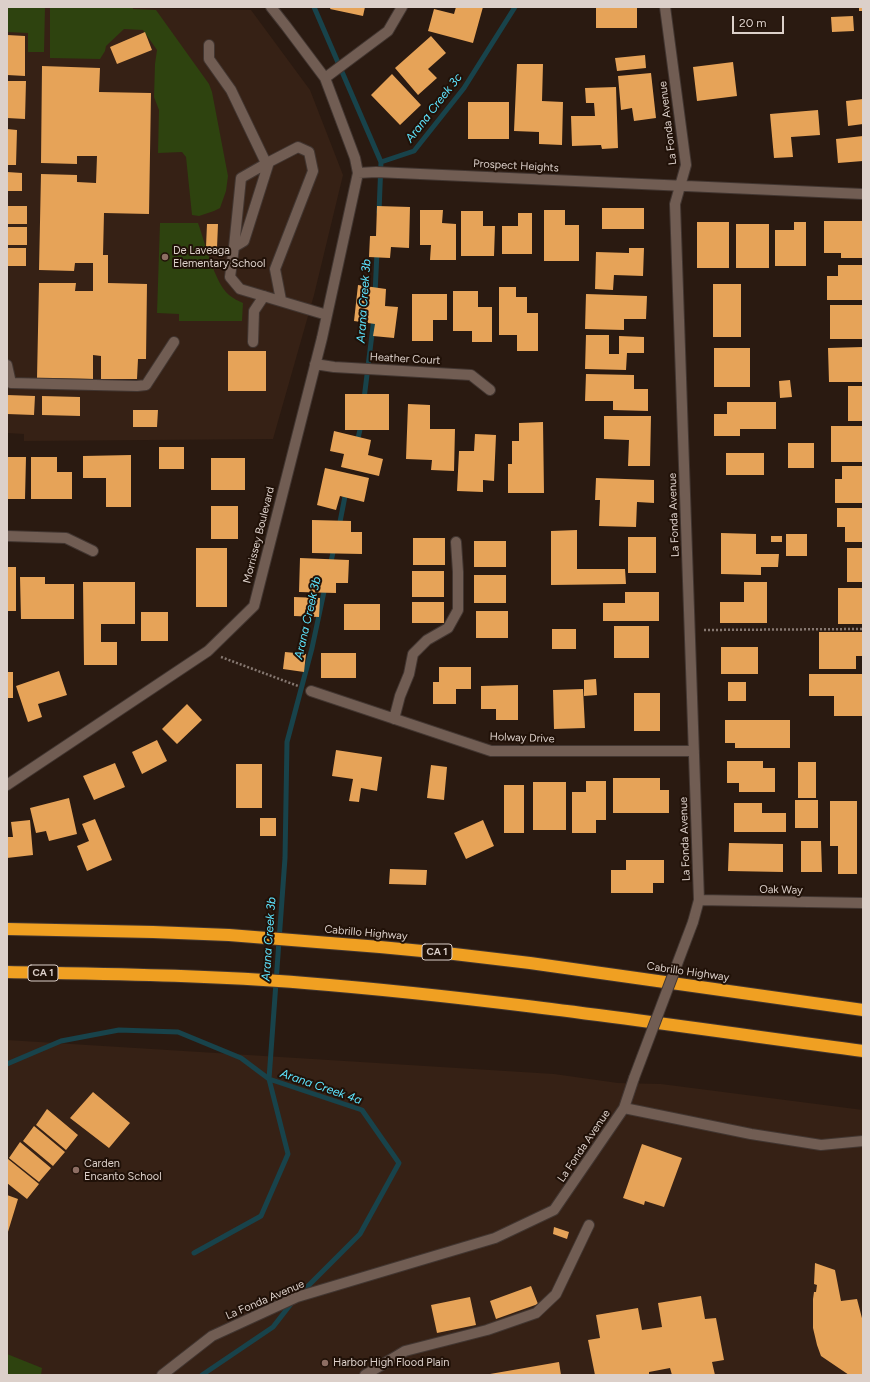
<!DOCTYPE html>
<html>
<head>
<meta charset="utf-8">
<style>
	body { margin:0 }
	#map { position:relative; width:870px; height:1382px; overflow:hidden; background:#2a1a11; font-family:Figtree,sans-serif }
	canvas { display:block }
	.frame { position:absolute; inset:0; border:8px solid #dcd0ca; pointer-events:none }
	.scale { position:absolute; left:732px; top:16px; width:52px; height:18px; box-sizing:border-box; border:2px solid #dcd0ca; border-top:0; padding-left:5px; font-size:12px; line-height:14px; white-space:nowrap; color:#dcd0ca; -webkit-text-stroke:3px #201108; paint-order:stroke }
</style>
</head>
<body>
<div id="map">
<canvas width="870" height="1382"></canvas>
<div class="frame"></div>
<div class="scale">20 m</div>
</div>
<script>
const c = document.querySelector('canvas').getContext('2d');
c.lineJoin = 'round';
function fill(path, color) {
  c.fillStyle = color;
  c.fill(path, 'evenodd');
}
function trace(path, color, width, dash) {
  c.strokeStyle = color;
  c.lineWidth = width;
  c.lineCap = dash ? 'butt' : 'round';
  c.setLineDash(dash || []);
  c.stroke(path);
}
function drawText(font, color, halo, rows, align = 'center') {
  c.font = font + ' Figtree,sans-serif';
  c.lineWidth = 4;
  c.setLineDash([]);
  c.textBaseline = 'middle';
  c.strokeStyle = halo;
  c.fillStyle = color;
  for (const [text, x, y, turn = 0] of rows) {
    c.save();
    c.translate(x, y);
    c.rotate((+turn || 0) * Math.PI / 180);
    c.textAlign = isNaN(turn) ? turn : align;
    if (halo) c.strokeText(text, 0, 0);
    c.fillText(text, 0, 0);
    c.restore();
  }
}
const built = new Path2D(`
	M7,7H81L251,10L310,90L343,175L314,295L273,439L24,441V434L7,433Z
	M7,1040L554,1074L618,1083L661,1084L863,1110V1375H7Z`);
const green = new Path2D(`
	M7,7H45L44,52H28V33L7,32Z
	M50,7H133V9L156,10L209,84L212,92L228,176L226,191L220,208L214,211L199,216L192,215L186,157L182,152L158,153L159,110L154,97L155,64L157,50L143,30L124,29L106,46L105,51L100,59L50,58Z
	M160,223H198C205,242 214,282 229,295C233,298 238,301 243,303L242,321H179V314L157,313Z
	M7,1354L42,1368L41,1375H7Z`);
const stream = new Path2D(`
	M314,7L381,162L379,212
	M381,162L414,151L464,88L515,7
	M375,294L377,252
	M364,399L374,318
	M357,443L361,425
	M339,527L346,491
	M330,566L334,548
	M7,1064L61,1041L119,1030L178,1032L241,1058L269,1079L362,1110L399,1163L360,1234L300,1294
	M194,1253L261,1216L288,1154L269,1079L285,858L287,742L312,648L325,587
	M202,1375L273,1327L294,1300`);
const building = new Path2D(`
	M331,7H365L363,16L330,9Z
	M456,7H483L473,43L428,31L434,9L454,14Z
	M596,7L637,8V28H596Z
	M859,7H863V11H859Z
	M853,16L854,31L832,32L831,17Z
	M145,32L152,50L117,64L110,47Z
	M7,35L25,36V76L7,75Z
	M431,36L446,53L428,69L437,78L418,95L395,68Z
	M645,55L646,68L617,71L615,58Z
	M733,62L737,96L697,101L693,67Z
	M517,64H543L542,101L563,102L562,145L539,144V132L514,131Z
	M42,66L100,68L99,92L151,93L149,214L104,213L103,255H108V283L147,284L146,359H138L137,379H101V356L93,355V379L37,378L39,283H76L75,291H93V263H75L74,271L39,270L41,174L77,175V182L96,183L97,156H77V164L41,163Z
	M651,73L656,118L634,121L632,108L621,110L618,76Z
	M392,74L421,105L400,125L371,95Z
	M7,81H26L25,119L7,118Z
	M616,87L618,148L602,149L601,145L572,146L571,116H595L594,103H586L585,88Z
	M863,99V124L848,126L846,101Z
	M468,102H509V139H468Z
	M818,110L820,135L791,137L793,157L774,158L770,114Z
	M7,129L17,130L16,165H7Z
	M863,136V161L838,163L836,139Z
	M7,172L22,173V191H7Z
	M7,206H27V224H7Z
	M377,206L410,207L409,248L391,247L390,258L369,257L370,236H376Z
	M602,208H644V229H602Z
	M420,210H443L442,223L456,224V260H430L431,245H420Z
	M544,210H565V225H579V261H544Z
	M461,211H483V226H495L494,256H461Z
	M518,213H532V254H502V226H518Z
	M824,221H863V258H841V253H824Z
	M697,222H729V268H697Z
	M794,222H806V266H775V230H794Z
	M207,224H218L217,248L206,247Z
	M736,224H769V268H736Z
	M7,227H27V245H7Z
	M7,248H26V266H7Z
	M629,248H644L643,276L614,275L613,290L595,289L596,252L629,253Z
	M838,265H863V300H827V276H838Z
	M713,284H741V337H713Z
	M358,285L386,289L385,306L398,307L394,338L373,336L375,324L354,321Z
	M499,287H516V297H527V313H538V351H517V335H499Z
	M453,291H478V307H492V342H472V331H453Z
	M412,294H447V320H433V341H412Z
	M586,294L647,296L646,319H624V330L585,329Z
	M830,305H863V339H830Z
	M586,335H609V354H619V336L644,337V353H627L626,370L585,369Z
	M863,347V382H829L828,348Z
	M714,348H750V387H714Z
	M228,351H266V391H228Z
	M586,374L634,375V389H648V411L613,410V401H585Z
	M790,380L792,397L780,398L779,381Z
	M848,386H863V421H848Z
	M345,394H389V430H345Z
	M7,395L35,396L34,415L7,414Z
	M42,396L80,397V416L42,415Z
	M727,402H776V429H740V436H714V414H727Z
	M408,404L430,405V429H455L454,471L431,470L432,460L406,459Z
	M133,410H158L157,427H133Z
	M604,416H651L650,466H628L629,440L604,439Z
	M543,422L544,493H508V464H512V441H519V423Z
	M831,426H863V462H831Z
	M334,431L371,440L368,455L383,459L379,476L341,467L344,454L330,451Z
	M475,434L496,435L494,481L483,480V492L457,491L459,451H474Z
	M788,443H814V468H788Z
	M159,447H184V469H159Z
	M726,453H764V475H726Z
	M131,455V507H106V478H83V456Z
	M7,457H26L25,499H7Z
	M31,457H57V472H72V499H31Z
	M211,458H245V490H211Z
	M842,466H863V503H835V479H842Z
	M325,468L369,478L364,502L340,496L336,510L317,505Z
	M596,478L654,480V503L637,502L636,527L599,526L600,500H595Z
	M211,506H238V539H211Z
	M837,508H863V542H845V527H837Z
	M312,520L351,521V532H362V554L312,553Z
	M577,530V569H625L626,584L551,585V531Z
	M721,533L756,534V554H779L778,567H761V575L721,574Z
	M786,534H807V556H786Z
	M771,536H782V542H771Z
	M628,537H656V573H628Z
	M413,538H445V565H413Z
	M474,541H506V567H474Z
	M196,548H227V607H196Z
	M847,548H863V582H847Z
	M300,558L349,560L348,583H336V593L299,592Z
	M7,567H16V611H7Z
	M412,571H444V597H412Z
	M474,575H506V603H474Z
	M20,577H45V584H74V619H21Z
	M83,582H135V624H101V642H117V665H84Z
	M744,582H767V623H720V602H744Z
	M838,588H863V624H838Z
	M625,592H659V621H603V603H625Z
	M294,597L320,598L319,617L294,616Z
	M412,602H444V623H412Z
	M344,604H380V630H344Z
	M476,611H508V638H476Z
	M141,612H168V641H141Z
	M614,626H649V658H614Z
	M552,629H576V649H552Z
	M819,632H863V656H856V669H819Z
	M721,647H758V674H721Z
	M285,652L306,654L304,672L283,669Z
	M321,653H356V678H321Z
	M439,667H471V689H456V704H433V682H439Z
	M59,671L67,695L38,704L42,717L28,722L16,686Z
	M7,672H13V698H7Z
	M809,674H863V716H834V696H809Z
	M596,679L597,695L584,696V680Z
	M728,682H746V701H728Z
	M518,685V720H496V709H481V686Z
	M583,689L585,728L554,729L553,690Z
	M634,693H660V731H634Z
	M187,704L202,720L177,744L162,729Z
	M725,720H790V748H735V743H725Z
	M157,740L167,761L142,774L132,752Z
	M336,750L382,757L377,791L361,788L359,802L349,801L353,779L332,776Z
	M727,761H763V768H775V792H739V783H727Z
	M798,762H816V798H798Z
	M115,763L125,787L94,800L83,776Z
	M236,764H262V808H236Z
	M431,765L447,767L444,800L427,798Z
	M613,778H660V790H669V813H613Z
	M586,781H606V820H596V833H572V792H586Z
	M533,782H566V830H533Z
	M504,785H524V833H504Z
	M69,798L77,834L49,841L46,831L36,833L30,808Z
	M795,800H818V828H795Z
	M830,801H857V874H838V846H830Z
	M734,803H762V813H786V832H734Z
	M260,818H276V836H260Z
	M95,819L112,860L87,871L77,846L89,841L82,824Z
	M30,820L33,855L7,858V837H13L11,822Z
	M483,820L494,846L466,859L454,833Z
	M801,841H821L822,872H801Z
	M729,843L783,844V872L728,871Z
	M626,860H664V883H653V893H611V870H626Z
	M390,869L427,870L426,885L389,884Z
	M93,1092L130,1123L109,1148L70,1118Z
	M47,1109L78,1135L66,1150L36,1125Z
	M34,1126L65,1152L53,1166L23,1141Z
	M20,1142L51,1168L39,1182L9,1158Z
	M642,1144L682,1158L664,1207L645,1201L644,1205L623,1198Z
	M8,1159L39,1184L27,1199L7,1183Z
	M7,1195L18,1199L7,1235Z
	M554,1227L569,1232L567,1239L553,1234Z
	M815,1263L835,1270L841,1301L857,1299L863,1322V1375H849L821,1356L817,1345L813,1328V1299L814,1292H816L817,1285L814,1284Z
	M531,1286L538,1304L496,1319L490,1301Z
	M701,1296L705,1319L716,1318L724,1360L712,1362L715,1375H672L670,1368L649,1372V1375H595L588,1340L600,1338L596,1315L638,1308L642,1330L662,1327L658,1303Z
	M470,1297L476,1325L437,1333L431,1305Z
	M559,1362L561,1375H490V1374Z`);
const path = new Path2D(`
	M704,630L863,629
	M221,657L298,686`);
const minor = new Path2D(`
	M665,7L686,165L675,204L699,900L693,922
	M209,45V59L231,90L266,163
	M325,78L388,31L402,7
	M358,173L376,172L863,194
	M234,247L241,178L269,162
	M281,300L275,269L313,171L309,152L298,147L269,162L244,241L234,247L230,277L240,289L327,315
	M253,342L254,311L264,296
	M315,364L334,367L471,375L490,390
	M7,365L11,383L137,386L146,385L174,342
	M7,536L66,538L93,551
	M311,691L491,751H694
	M394,719L400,696L409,674L413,654L427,640L448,628L458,610V572L456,542
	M7,785L208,651L254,606L322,338L358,173L355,158L325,78L286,26L271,7
	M699,900L863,903
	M624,1108L751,1134L821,1145L863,1141
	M162,1375L212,1336L297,1297L495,1238L554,1210L624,1108L634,1078
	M365,1375L405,1351L487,1330L536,1313L556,1294L589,1225`);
const highway = new Path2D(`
	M7,929L153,932L229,935L380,947L454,954L530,963L863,1010
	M7,972C106,974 206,975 305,983C492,998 677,1026 863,1051`);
const minorBridge = new Path2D(`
	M634,1078L693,922`);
const markers = [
	[165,257,4,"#8d6e63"],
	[76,1170,4,"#8d6e63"],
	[325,1363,4,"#8d6e63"]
];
const shields = [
	[437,952,30],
	[43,973,30]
];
const shieldNames = [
	["CA 1",437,952],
	["CA 1",43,973]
];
const streetNames = [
	["La Fonda Avenue",668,123,-97],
	["Prospect Heights",516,166,3],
	["Heather Court",405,359,3],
	["La Fonda Avenue",674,515,-92],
	["Morrissey Boulevard",259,535,-76],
	["Holway Drive",522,738,2],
	["La Fonda Avenue",685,839,-92],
	["Oak Way",781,890,1],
	["Cabrillo Highway",366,933,5],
	["Cabrillo Highway",688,972,8],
	["La Fonda Avenue",584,1146,-56],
	["La Fonda Avenue",265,1300,-23]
];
const poiNames = [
	["De Laveaga",173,251],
	["Elementary School",173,264],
	["Carden",84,1164],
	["Encanto School",84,1177],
	["Harbor High Flood Plain",333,1363]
];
const waterNames = [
	["Arana Creek 3c",434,108,-52],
	["Arana Creek 3b",364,301,-86],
	["Arana Creek 3b",308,618,-77],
	["Arana Creek 3b",269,939,-86],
	["Arana Creek 4a",321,1087,19]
];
fill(built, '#362115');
fill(green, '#2e430f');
trace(stream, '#18434b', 5);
fill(building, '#e6a358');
trace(minor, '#423631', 12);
trace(highway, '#423631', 14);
trace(path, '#867871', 2.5, [2, 2]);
trace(minor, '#715d53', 10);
trace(highway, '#f0a022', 12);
trace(minorBridge, '#423631', 12, []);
trace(minorBridge, '#715d53', 10);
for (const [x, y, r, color] of markers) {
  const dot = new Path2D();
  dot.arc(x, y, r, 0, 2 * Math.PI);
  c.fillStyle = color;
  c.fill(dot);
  trace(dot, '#201108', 1.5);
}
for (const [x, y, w] of shields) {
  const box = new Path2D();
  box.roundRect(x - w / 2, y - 8, w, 16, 3);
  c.fillStyle = '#201108';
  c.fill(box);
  trace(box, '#dcd0ca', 1);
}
drawText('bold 10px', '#dcd0ca', null, shieldNames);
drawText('11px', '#dcd0ca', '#201108', streetNames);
drawText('11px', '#dcd0ca', '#201108', poiNames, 'left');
drawText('italic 12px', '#5de4fe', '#201108', waterNames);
</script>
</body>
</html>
